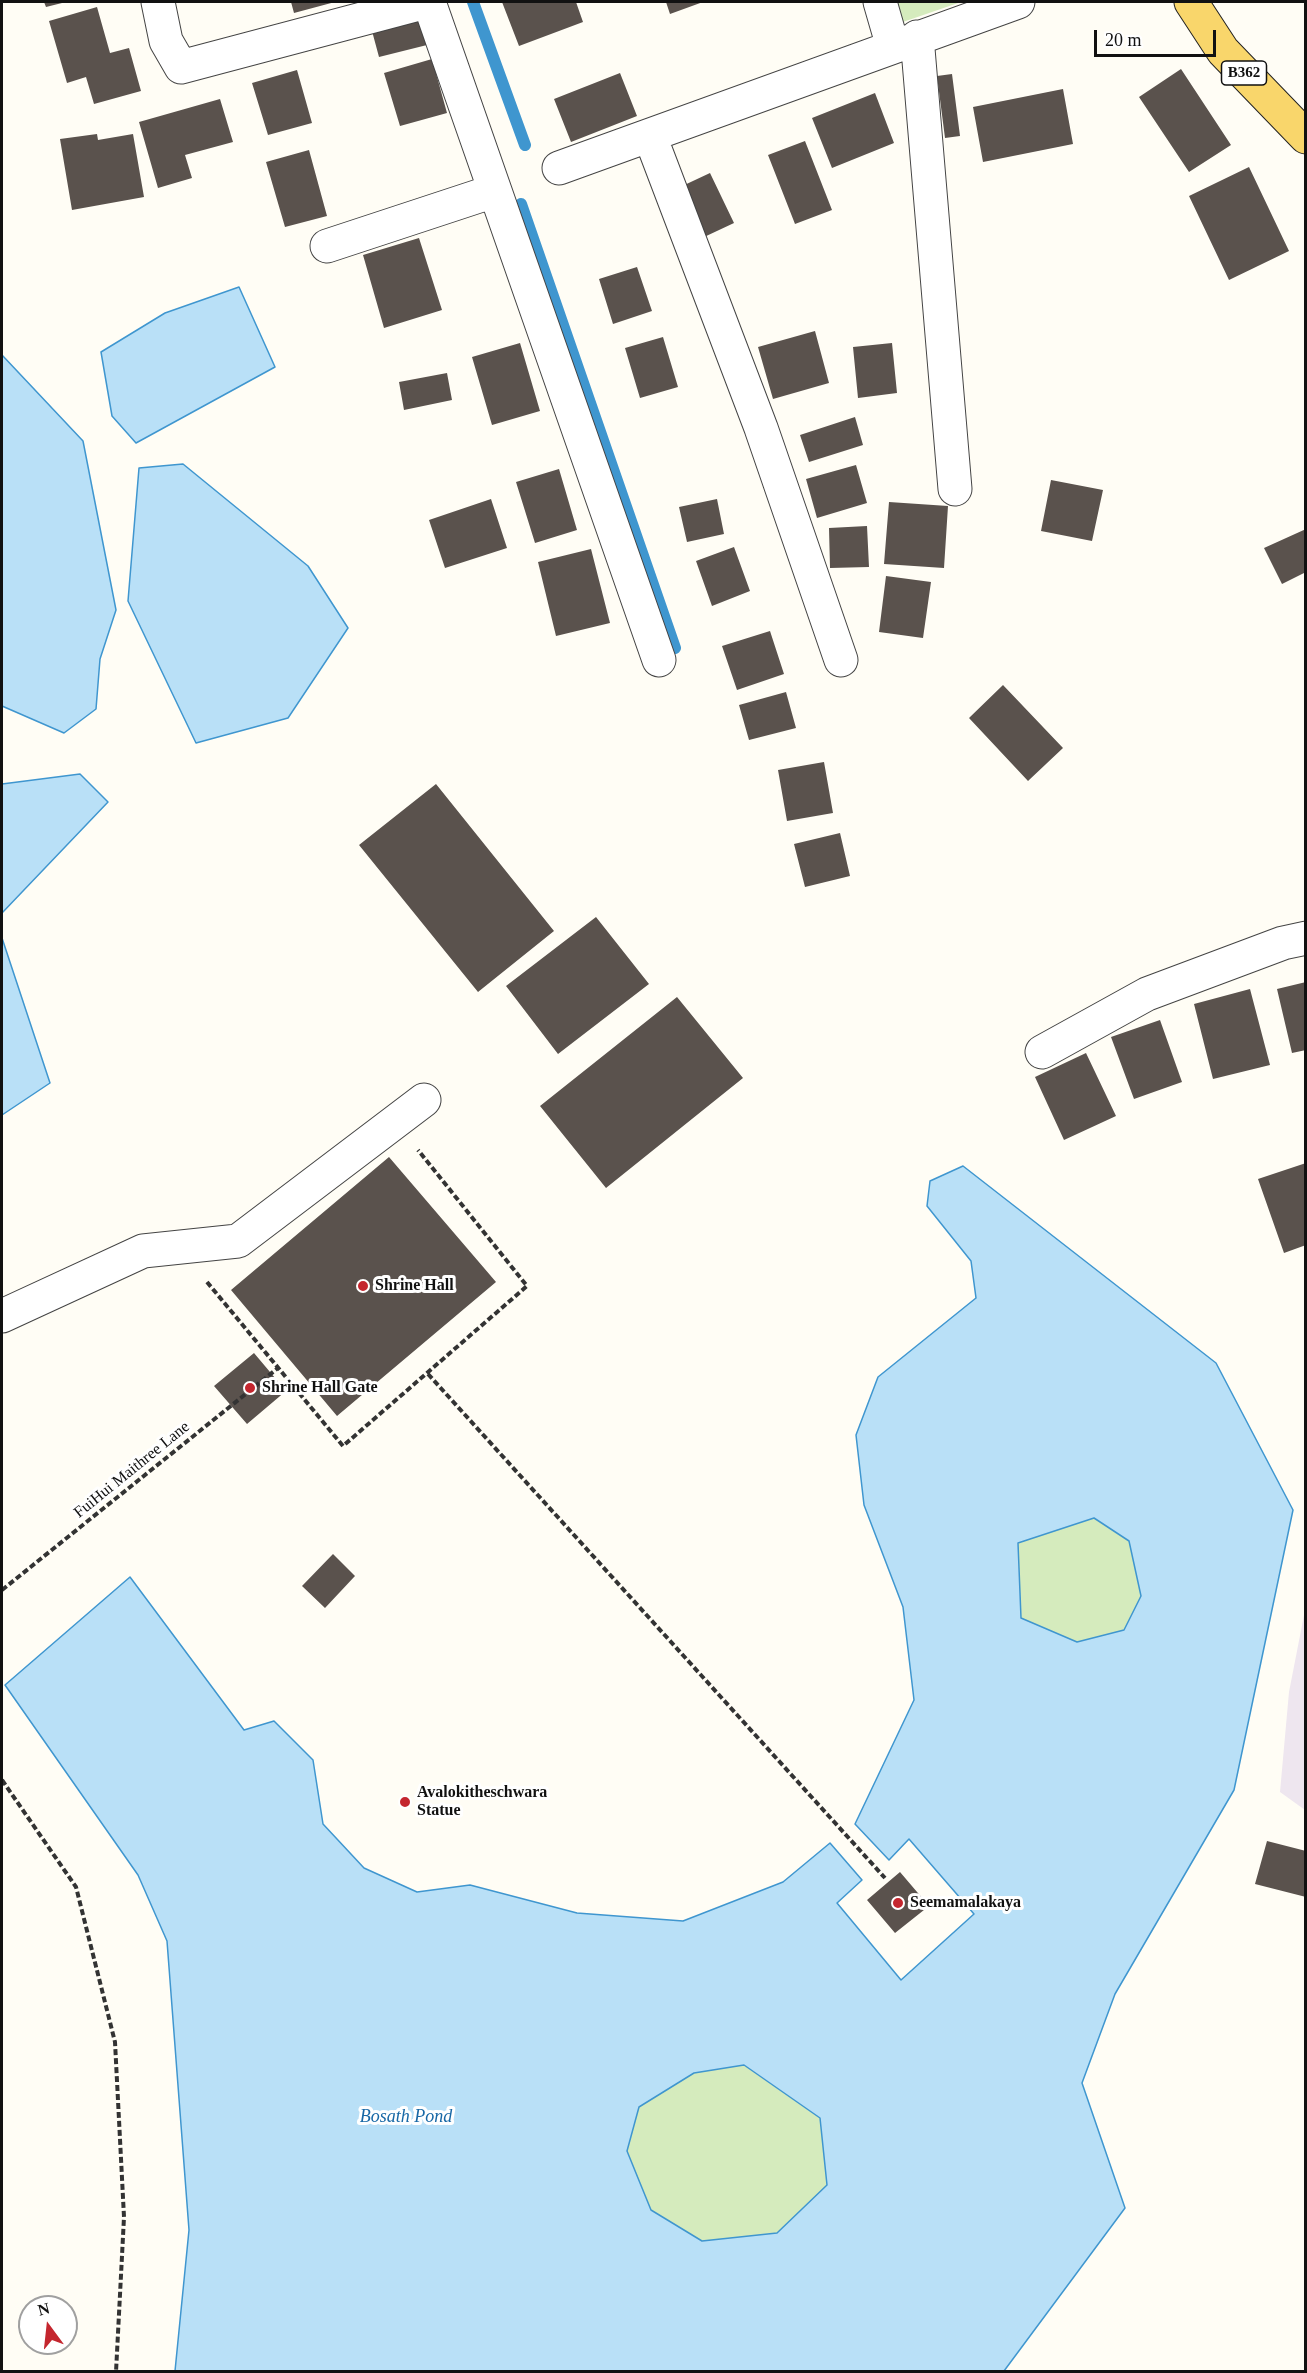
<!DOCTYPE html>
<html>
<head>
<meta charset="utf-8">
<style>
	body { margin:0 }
	#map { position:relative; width:1307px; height:2373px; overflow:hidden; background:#fffdf5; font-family:"Times New Roman",serif }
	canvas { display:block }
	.frame { position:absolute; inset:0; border:3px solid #111; pointer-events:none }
	.north { position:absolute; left:18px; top:2295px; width:60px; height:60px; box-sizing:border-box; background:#fff; border:2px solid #a0a0a0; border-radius:50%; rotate:345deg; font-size:16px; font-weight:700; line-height:24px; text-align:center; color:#111 }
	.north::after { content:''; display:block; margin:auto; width:21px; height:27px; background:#c4262e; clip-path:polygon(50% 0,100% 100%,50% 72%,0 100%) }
	.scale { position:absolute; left:1094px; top:30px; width:122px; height:27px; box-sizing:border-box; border:3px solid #111; border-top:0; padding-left:8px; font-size:18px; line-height:21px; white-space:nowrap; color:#111; -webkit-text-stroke:4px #fff; paint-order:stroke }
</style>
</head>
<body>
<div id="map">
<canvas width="1307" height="2373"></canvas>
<div class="frame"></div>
<div class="north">N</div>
<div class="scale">20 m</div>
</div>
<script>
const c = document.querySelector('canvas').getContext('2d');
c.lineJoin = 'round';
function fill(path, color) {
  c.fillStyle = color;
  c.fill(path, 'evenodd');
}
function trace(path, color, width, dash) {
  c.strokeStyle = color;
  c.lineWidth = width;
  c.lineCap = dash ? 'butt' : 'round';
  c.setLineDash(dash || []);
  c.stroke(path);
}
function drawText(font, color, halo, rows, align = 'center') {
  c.font = font + ' "Times New Roman",serif';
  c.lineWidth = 6;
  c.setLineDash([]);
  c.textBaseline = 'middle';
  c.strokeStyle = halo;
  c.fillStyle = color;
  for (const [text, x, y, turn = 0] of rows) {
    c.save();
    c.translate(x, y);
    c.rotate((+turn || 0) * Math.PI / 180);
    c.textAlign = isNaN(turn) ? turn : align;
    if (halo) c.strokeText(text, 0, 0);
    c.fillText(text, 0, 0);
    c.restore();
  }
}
const industrial = new Path2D(`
	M1305,1610V1810L1280,1792L1289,1692Z`);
const green = new Path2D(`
	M893,2H961L900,23Z
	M1094,1518L1129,1541L1141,1596L1124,1630L1077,1642L1021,1618L1018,1543Z
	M744,2065L820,2118L828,2185L777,2233L702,2241L651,2210L627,2151L639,2107L694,2073Z`);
const water = new Path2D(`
	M239,287L275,367L136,443L112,416L101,352L165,313Z
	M2,355L83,441L116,610L100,659L96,709L64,733L2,706Z
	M183,464L308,566L348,628L288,718L196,743L128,601L139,468Z
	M80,774L108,802L2,913V784Z
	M2,938L50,1083L2,1115Z
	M963,1166L1216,1363L1293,1510L1234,1790L1115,1994L1082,2083L1125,2208L1004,2371H175L189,2230L167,1941L138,1875L5,1685L130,1577L244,1730L274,1721L313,1760L323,1824L364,1868L417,1892L470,1885L577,1913L683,1921L783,1882L830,1843L862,1880L837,1903L901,1980L974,1914L909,1839L889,1860L855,1824L914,1700L903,1607L864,1505L856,1435L878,1377L976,1298L971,1261L927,1206L930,1181ZM1094,1518L1129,1541L1141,1596L1124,1630L1077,1642L1021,1618L1018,1543ZM744,2065L820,2118L827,2185L777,2233L702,2241L651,2210L627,2151L639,2107L694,2073Z`);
const stream = new Path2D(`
	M473,2L525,145
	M521,204L675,648`);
const building = new Path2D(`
	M44,2H66L46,7Z
	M291,2H335L294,13Z
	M502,2H576L583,22L519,46Z
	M666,2H703L670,14Z
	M97,7L110,53L129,48L141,91L94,104L86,77L67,83L49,21Z
	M421,20L427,45L379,57L372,31Z
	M432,59L447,113L400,126L384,73Z
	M1181,69L1231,145L1189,172L1139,97Z
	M297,70L312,123L268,135L252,83Z
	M620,73L637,116L571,142L554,99Z
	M952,74L960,136L945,138L937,76Z
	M1063,89L1073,144L983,162L973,107Z
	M875,93L894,143L832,168L812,118Z
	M220,99L233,142L185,155L192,178L158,188L139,122Z
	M97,134L98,140L133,134L144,197L72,210L60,139Z
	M805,141L832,210L795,224L768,155Z
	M309,150L327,216L285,227L266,162Z
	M1249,167L1289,251L1229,280L1189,196Z
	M710,173L734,223L702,238L678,188Z
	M419,238L442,310L384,328L363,255Z
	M637,267L652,311L613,324L599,279Z
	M815,331L829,383L773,399L758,347Z
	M663,337L678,387L640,398L625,348Z
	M520,343L540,411L492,425L472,357Z
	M892,343L897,393L858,398L853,347Z
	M447,373L452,400L404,410L399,382Z
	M855,417L863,445L809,462L800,435Z
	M856,465L867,503L817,518L806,479Z
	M559,469L577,530L535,543L516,482Z
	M1051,480L1103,490L1092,541L1041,531Z
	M491,499L507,548L445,568L429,520Z
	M717,499L724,534L687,542L679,507Z
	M889,502L948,506L944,568L884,564Z
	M867,526L869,567L830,568L829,528Z
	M1306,529V572L1282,584L1264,548Z
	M734,547L750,591L712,606L696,561Z
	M591,549L610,623L556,636L538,562Z
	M886,576L931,582L923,638L879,632Z
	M770,631L784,674L737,690L722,646Z
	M1003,685L1063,748L1028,781L969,718Z
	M786,692L796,728L749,740L739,705Z
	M824,762L833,813L787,821L778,770Z
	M436,784L554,931L478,992L359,845Z
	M840,833L850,876L805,887L794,844Z
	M596,917L649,984L558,1054L506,986Z
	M1306,982V1050L1292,1053L1277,989Z
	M1250,989L1270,1065L1213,1079L1194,1004Z
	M677,997L743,1078L606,1188L540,1106Z
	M1160,1020L1182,1082L1134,1099L1111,1037Z
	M1086,1053L1116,1116L1064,1140L1035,1077Z
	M389,1157L496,1282L337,1416L231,1290Z
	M1306,1163V1245L1284,1253L1258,1179Z
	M254,1353L286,1391L247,1424L214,1386Z
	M333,1554L355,1576L325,1608L302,1586Z
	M1267,1841L1306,1851V1897L1255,1884Z
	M900,1872L929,1906L895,1933L867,1900Z`);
const path = new Path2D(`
	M207,1282L343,1446L527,1286L418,1150
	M428,1374L885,1878
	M2,1590L278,1368
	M2,1780L76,1887L115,2042L124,2217L116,2372`);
const minor = new Path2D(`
	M158,2L166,41L181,67L426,2
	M429,2L659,660
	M880,2L893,47
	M917,37L955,489
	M650,136L761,428L841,660
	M559,168L1018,2
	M327,246L494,191
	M1042,1052L1147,994L1283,943L1306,938
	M2,1316L143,1251L238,1241L424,1100`);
const major = new Path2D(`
	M1191,2L1223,51L1306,137`);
const markers = [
	[363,1286,6,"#c4262e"],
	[250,1388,6,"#c4262e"],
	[405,1802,6,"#c4262e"],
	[898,1903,6,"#c4262e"]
];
const shields = [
	[1244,73,45]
];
const shieldNames = [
	["B362",1244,73]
];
const poiNames = [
	["Shrine Hall",375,1286],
	["Shrine Hall Gate",262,1388],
	["Avalokitheschwara",417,1793],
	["Statue",417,1811],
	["Seemamalakaya",910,1903]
];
const streetNames = [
	["FuiHui Maithree Lane",132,1470,-39]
];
const waterNames = [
	["Bosath Pond",406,2117]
];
fill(industrial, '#eee6ef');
fill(green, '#d5ebbd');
fill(water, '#b9e0f7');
trace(water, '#3f96cf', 1.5);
trace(stream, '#3f96cf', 12);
fill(building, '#5a524d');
trace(minor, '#444', 35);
trace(major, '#222', 35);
trace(path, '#333', 4, [6, 3]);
trace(minor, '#fff', 33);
trace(major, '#f9d66b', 33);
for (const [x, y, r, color] of markers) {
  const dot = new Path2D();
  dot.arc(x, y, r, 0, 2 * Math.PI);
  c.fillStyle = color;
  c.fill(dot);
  trace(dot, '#fff', 2);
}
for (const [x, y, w] of shields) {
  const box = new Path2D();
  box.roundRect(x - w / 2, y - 12, w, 24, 4.5);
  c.fillStyle = '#fff';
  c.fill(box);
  trace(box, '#111', 1.5);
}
drawText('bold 15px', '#111', null, shieldNames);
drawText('bold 16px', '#111', '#fff', poiNames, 'left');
drawText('16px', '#111', '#fff', streetNames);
drawText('italic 18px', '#1768a6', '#fff', waterNames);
</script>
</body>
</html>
